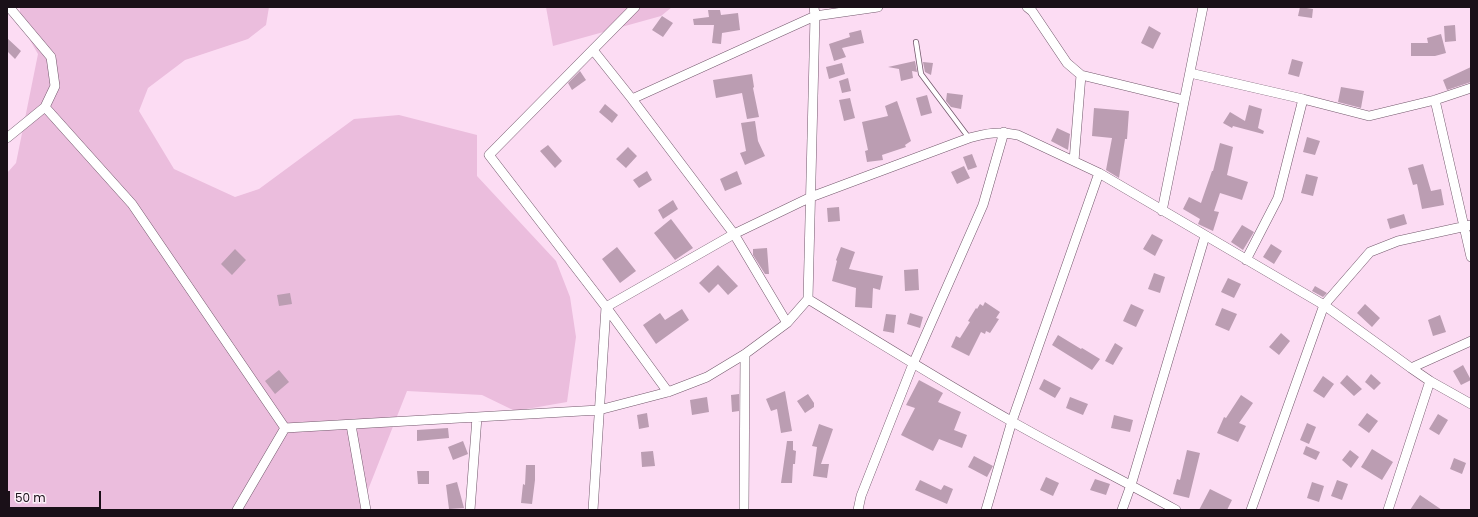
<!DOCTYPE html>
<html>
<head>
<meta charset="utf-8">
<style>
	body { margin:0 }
	#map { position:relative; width:1478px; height:517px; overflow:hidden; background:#fcdcf3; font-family:Poppins,sans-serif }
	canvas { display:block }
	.frame { position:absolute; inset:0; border:8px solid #1a1018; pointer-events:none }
	.scale { position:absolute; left:8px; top:491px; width:93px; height:18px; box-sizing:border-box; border:2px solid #1a1018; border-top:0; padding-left:5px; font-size:12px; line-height:14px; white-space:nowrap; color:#1a1018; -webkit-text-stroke:3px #fdf0f9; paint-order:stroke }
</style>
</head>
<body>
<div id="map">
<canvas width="1478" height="517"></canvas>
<div class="frame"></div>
<div class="scale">50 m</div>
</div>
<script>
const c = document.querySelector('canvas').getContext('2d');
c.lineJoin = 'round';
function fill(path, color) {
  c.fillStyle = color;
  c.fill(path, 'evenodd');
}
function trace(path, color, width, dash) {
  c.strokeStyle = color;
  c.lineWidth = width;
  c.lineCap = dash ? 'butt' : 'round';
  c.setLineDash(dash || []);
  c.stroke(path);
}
const green = new Path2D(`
	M20,7H269L266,25L248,39L185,60L148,88L139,111L174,169L235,197L259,189L354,119L399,115L477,135V176L556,261L570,297L576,337L567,402L515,411L482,395L407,391L362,505L361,510H7V173L16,163L38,54L20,23Z
	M546,7H672L661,16L553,46Z`);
const building = new Path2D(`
	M1300,7L1313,9L1312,18L1298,16Z
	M708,10H720L721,15L738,13L740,30L722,33L721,44L712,43L714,25H694L693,19L709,17Z
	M662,16L673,23L663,37L652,30Z
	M1455,25L1456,41L1445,42L1444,26Z
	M1149,26L1161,33L1153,49L1141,43Z
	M861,30L864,43L842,48L846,57L834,61L829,44L850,37L849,33Z
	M1441,34L1446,53L1435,56H1411V43H1428L1427,38Z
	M7,38L21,51L15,59L7,51Z
	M1292,59L1303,62L1299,77L1288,74Z
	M915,61L917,72L912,71L913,78L901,81L899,69L888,67Z
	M923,62L933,63L931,75L925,72Z
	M842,63L845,74L829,79L826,67Z
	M1471,67V82L1447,90L1443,80Z
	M580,71L586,80L572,90L568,83Z
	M752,74L754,87L753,88L759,117L747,119L742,93L716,98L713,80Z
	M848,78L851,91L842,93L839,81Z
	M1341,87L1364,91L1361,108L1338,102Z
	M947,93L963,95L961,109L951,107L946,101Z
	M927,95L932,113L921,116L916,98Z
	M850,98L855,118L844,121L839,100Z
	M897,101L911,141L905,145L906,147L882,155L883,160L867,162L865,151L868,150L862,122L888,116L885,106Z
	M605,104L618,115L612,123L599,112Z
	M1249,105L1262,109L1258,128L1264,131L1263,134L1233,126L1232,128L1223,123L1230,112L1245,121Z
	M1094,108L1129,111L1127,139H1125L1119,178L1106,170L1112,138L1092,136Z
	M755,121L758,141L765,156L745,165L740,153L746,151L741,123Z
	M1057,128L1070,134L1068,150L1051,141Z
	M1307,137L1320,141L1315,155L1303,152Z
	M1220,143L1233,147L1227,175L1248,182L1242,200L1220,193L1214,211L1219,212L1213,231L1198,224L1200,219L1183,209L1189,197L1201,203L1212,171H1213Z
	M548,145L562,161L555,168L540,151Z
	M628,147L637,156L626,168L616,159Z
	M972,154L977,167L968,170L963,157Z
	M1423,164L1431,191L1441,189L1444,205L1422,209L1417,184L1413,185L1408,168Z
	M964,166L970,178L957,184L951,172Z
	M647,171L652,180L639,188L633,180Z
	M737,171L742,184L725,191L720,179Z
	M1306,174L1318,177L1313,196L1301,193Z
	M673,200L678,209L663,219L658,210Z
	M839,207L840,221L828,222L827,208Z
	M1404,214L1407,224L1390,229L1387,219Z
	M671,219L693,248L675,260L654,233Z
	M1242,225L1254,232L1243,250L1231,242Z
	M1152,234L1163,240L1155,256L1143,249Z
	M1271,244L1282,251L1274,264L1263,257Z
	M617,247L636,271L620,283L602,259Z
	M841,247L855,252L849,269L883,276L880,290L873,288L872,308L855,307L856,288L832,281L837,261L836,260Z
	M767,248L769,274H765L753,255V249Z
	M235,249L246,260L232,275L221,264Z
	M718,265L738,286L728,295L718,284L709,293L699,283Z
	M918,269L919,290L905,291L904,270Z
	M1154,273L1165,277L1160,293L1148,289Z
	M1228,278L1241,284L1234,298L1221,292Z
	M1315,286L1327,293L1323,297L1312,291Z
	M290,293L292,304L279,306L277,295Z
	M985,302L1000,312L996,318L999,319L990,333L986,331L985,334L981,332L969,356L951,347L956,336L960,338L970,322L968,321L976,308L977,309L980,304L983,306Z
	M1131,304L1144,310L1136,327L1123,321Z
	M1365,304L1380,318L1372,327L1357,313Z
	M1222,308L1237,314L1229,331L1215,325Z
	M682,309L689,320L656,344L643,325L660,313L665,320Z
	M910,313L923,317L920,328L907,324Z
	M886,314L896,315L894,333L883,331Z
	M1440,315L1446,332L1433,336L1428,320Z
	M1281,333L1290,341L1279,355L1269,347Z
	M1058,335L1081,349L1082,348L1100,359L1092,370L1052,345Z
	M1115,343L1123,348L1113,365L1105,361Z
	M1463,365L1471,380L1461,385L1453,371Z
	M279,370L289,382L275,394L265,381Z
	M1371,374L1381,383L1374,390L1365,382Z
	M1347,375L1362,389L1354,396L1340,383Z
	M1323,376L1334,384L1324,398L1313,391Z
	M1044,379L1061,388L1055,398L1039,389Z
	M919,380L943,393L938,402L961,412L954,430L967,435L962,448L939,439L933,451L901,435L915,408L906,405Z
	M785,391L792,431L781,433L777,409L771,411L766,399Z
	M739,394V411L732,412L731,395Z
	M808,394L814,403V407L805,413L797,401Z
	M1241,395L1253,403L1239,423L1246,426L1238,442L1217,433L1224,417L1226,418Z
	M707,397L709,412L692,415L690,400Z
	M1070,397L1088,404L1083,415L1066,408Z
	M647,413L649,427L639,429L637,415Z
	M1367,413L1378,421L1369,433L1358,425Z
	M1438,414L1448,420L1439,435L1429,429Z
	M1114,415L1133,420L1130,432L1111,428Z
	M1307,423L1316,427L1309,444L1300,440Z
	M819,424L833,429L821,464H829L827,478L813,476L817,447L812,446Z
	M448,428L449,438L417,441V430Z
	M463,441L468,454L453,460L448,447Z
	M787,441H793V450L796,451L795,464H793L792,483H781Z
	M1306,446L1320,452L1316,460L1303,454Z
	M1372,449L1393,462L1382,480L1361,467Z
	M1187,450L1200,453L1189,498L1173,494L1177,479L1180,480Z
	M1350,450L1359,457L1351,468L1342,460Z
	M653,451L655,466L642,467L641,452Z
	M974,456L993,466L987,477L968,467Z
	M1454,458L1466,463L1462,474L1450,469Z
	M526,465H535V480L532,504L521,503L523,484L525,485Z
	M417,471H429V484H418Z
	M1046,477L1059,483L1053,496L1040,490Z
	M1095,479L1110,484L1106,495L1090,490Z
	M920,480L941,490L944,485L953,489L947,504L915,490Z
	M1337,480L1348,484L1342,500L1331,496Z
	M457,482L464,508L449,509L446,485Z
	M1312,482L1324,486L1319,502L1307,498Z
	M1210,489L1232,500L1227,510H1199Z
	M1420,495L1442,510H1410Z`);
const lane = new Path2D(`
	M916,42L921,74L969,138`);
const street = new Path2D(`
	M635,7L489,155L606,307L668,392
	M1027,7L1032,11L1067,63L1081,75L1074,161
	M593,50L632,99L734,234L787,323
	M1190,73L1303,99L1369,116L1435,100L1471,88
	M1081,75L1184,100
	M632,99L815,16L878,7
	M1435,100L1471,257
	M45,107L132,204L285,428
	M7,138L45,107L55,86L51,57L9,7
	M1162,211L1203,7
	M1246,260L1278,198L1303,99
	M808,299C875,340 942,382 1011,421C1065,452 1121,479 1176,510
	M1411,368L1471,341
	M351,425L366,510
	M237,510L285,428L599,410L668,392L707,377L745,354L787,323L808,299L815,16L814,7
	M470,510L477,417
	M593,510L606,307L734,234L811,197L969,138C987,133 1000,131 1018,135L1099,173L1324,305L1411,368L1430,381L1471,404
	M744,510L745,354
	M858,510L861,496L913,364L983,205L1004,132
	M986,510L1012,421L1099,173
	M1122,510L1131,485L1205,236
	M1251,510L1324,305L1370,252L1398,241L1471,225
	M1388,510L1430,381`);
fill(green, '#ebbddd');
fill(building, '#bb9db2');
trace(lane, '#73586c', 6);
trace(street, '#73586c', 10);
trace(lane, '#fff', 4.5);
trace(street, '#fff', 9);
</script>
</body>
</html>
